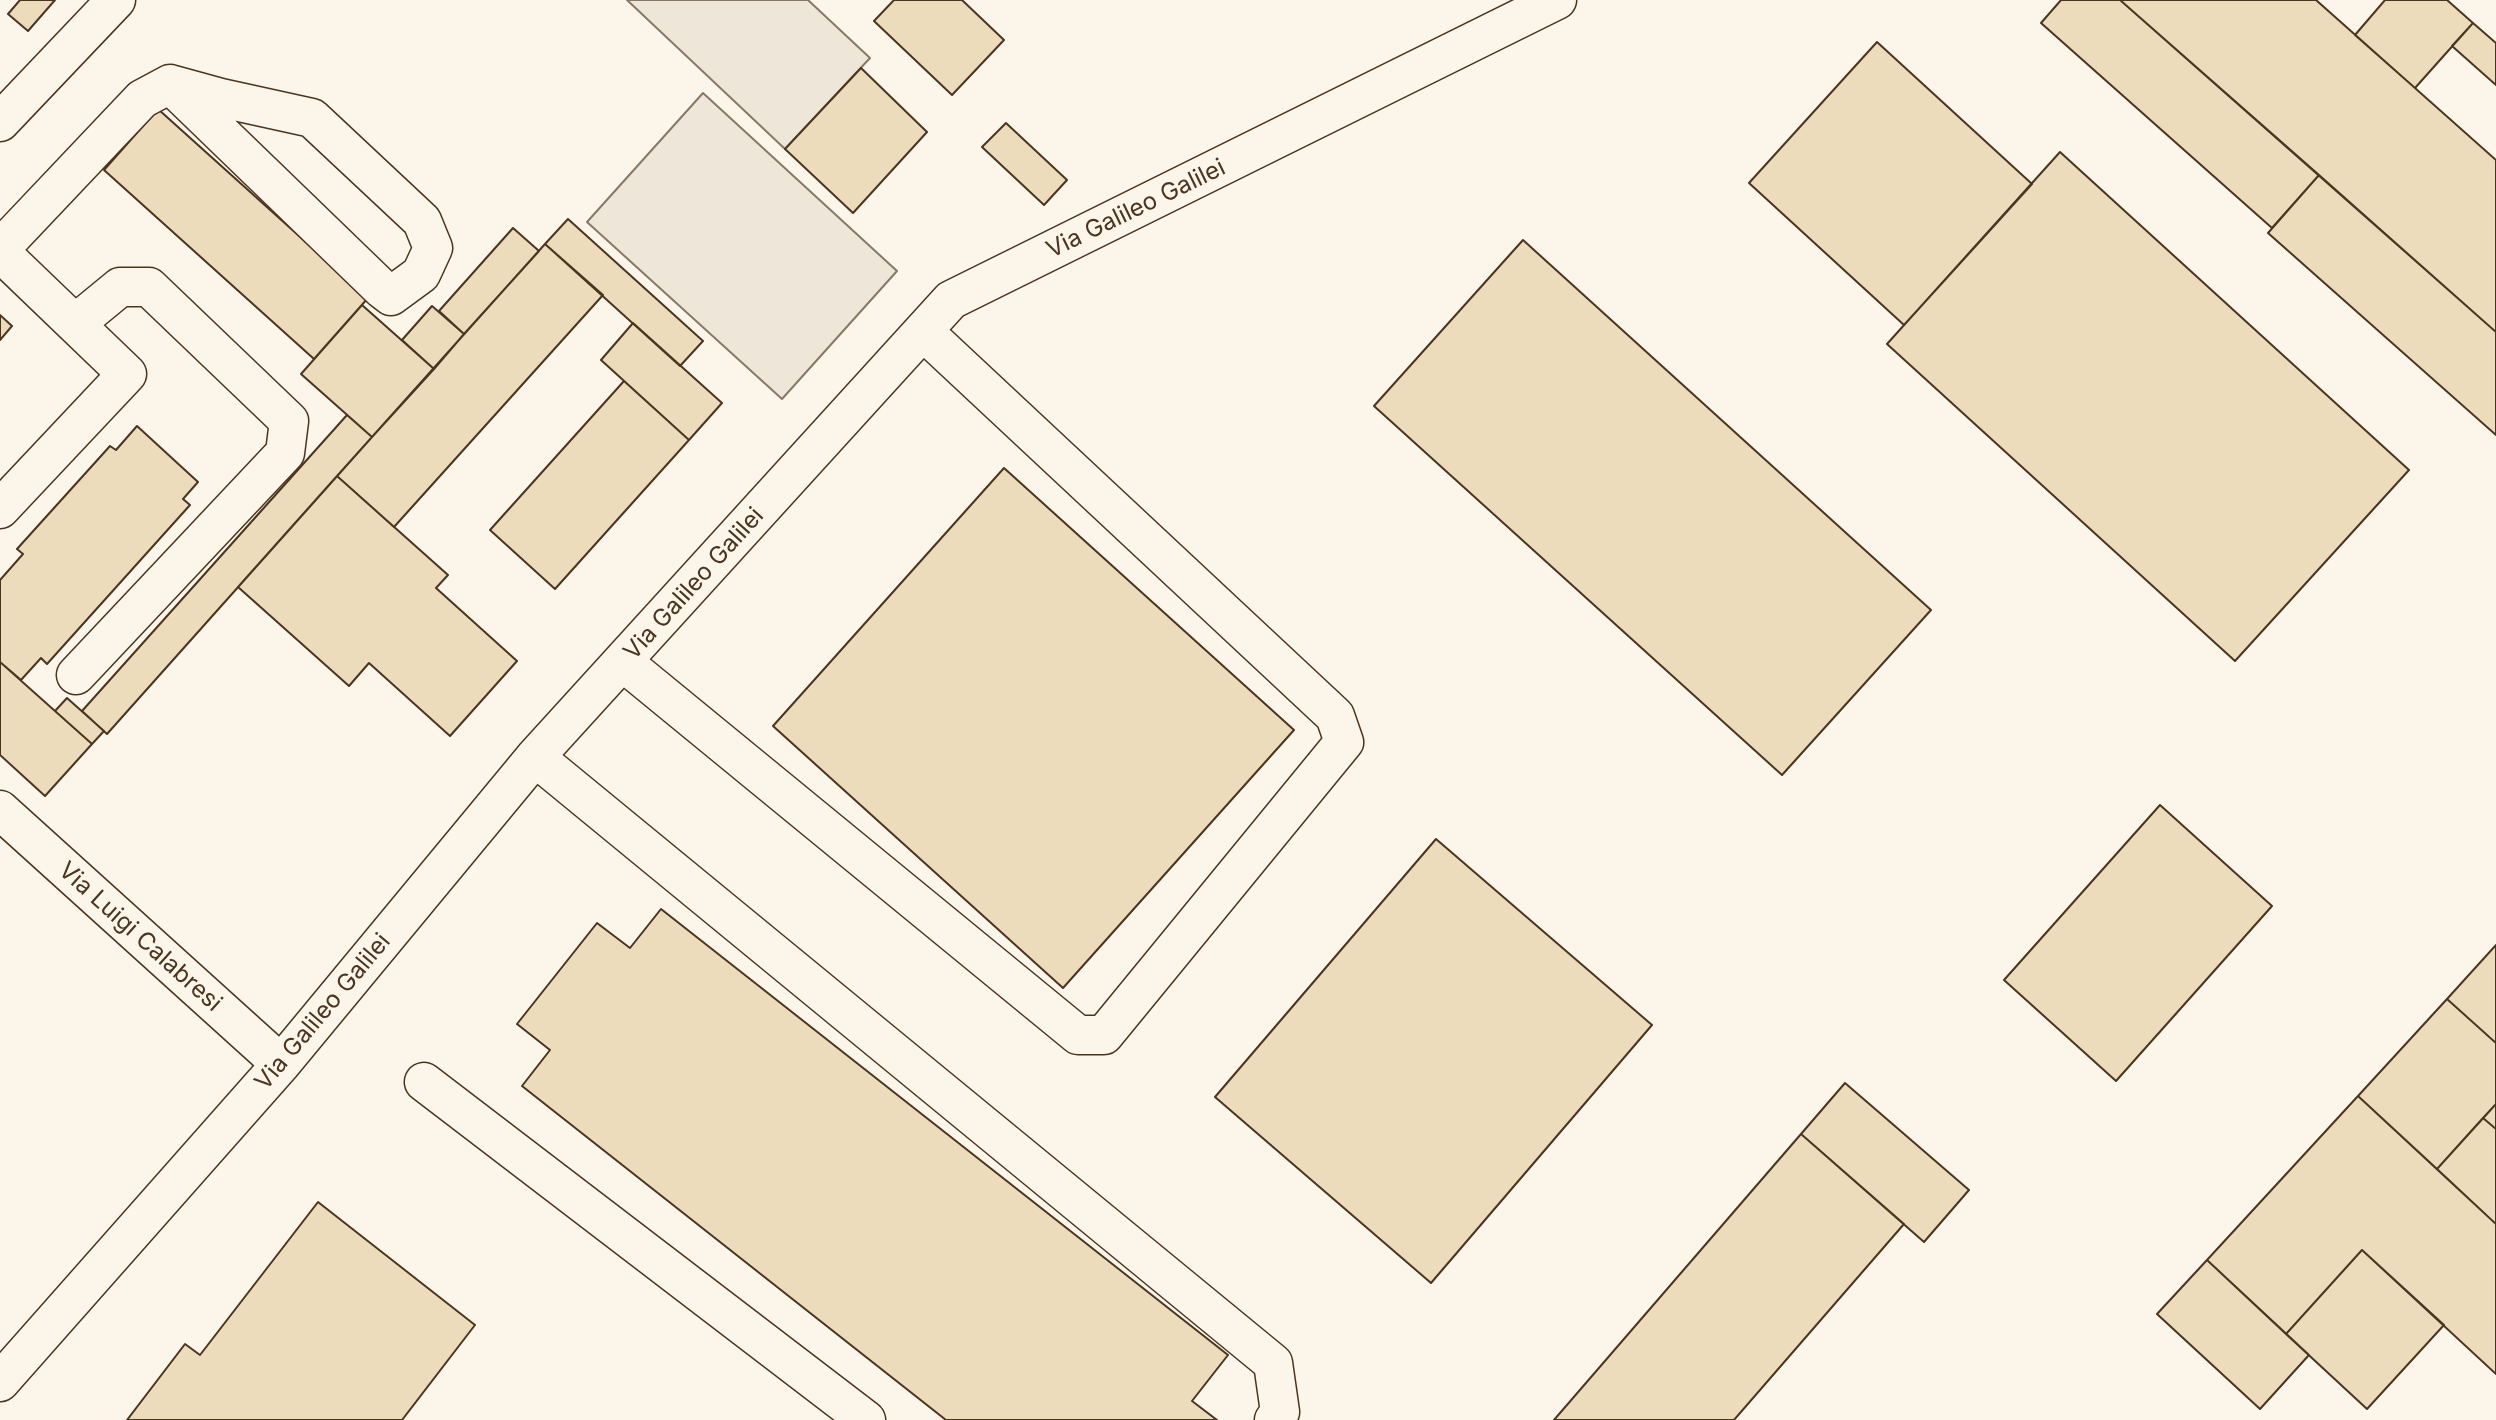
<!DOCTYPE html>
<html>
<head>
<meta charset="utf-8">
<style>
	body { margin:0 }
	canvas { display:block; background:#fbf6e9 }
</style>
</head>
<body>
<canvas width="2496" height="1420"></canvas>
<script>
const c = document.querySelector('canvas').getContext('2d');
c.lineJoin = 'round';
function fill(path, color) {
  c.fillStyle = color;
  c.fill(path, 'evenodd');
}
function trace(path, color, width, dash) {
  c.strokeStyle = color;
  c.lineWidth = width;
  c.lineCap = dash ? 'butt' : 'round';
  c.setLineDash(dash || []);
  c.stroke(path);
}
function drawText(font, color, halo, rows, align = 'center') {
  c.font = font + ' Inter,sans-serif';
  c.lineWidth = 5;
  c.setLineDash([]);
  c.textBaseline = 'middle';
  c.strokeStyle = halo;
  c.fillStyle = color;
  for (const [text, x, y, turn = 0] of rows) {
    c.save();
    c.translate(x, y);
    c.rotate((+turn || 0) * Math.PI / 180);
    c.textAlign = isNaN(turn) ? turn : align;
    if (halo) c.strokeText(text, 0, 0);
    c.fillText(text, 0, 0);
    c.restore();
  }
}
const green = new Path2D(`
	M627,0H808L870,58L785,149Z
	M703,93L897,271L782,399L587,222Z`);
const building = new Path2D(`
	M20,0H55L28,31L8,14Z
	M894,0H962L1004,40L952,95L874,21Z
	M2061,0H2120L2319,175L2272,228L2041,23Z
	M2120,0H2316L2496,160V332Z
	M2385,0H2447L2473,23L2415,88L2355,35Z
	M2473,23L2496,43V85L2452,46Z
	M1877,42L2032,184L1904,325L1749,183Z
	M861,68L927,132L853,213L785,149Z
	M158,109L368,298L314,359L104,170Z
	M1006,123L1067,180L1044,205L982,147Z
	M2060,152L2409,470L2235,661L1887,344Z
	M2319,175L2496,332V435L2268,233Z
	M568,219L703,341L680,366L545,244Z
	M513,228L539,251L464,334L439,311Z
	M1523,240L1931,610L1782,775L1374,406Z
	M545,244L603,295L394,527L337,476Z
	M362,305L434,369L372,437L301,374Z
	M432,306L464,334L434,369L402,340Z
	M0,315L12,326L0,340Z
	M633,323L722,403L689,440L601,360Z
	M624,381L689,440L555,589L490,530Z
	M347,415L372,437L107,734L82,711Z
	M137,426L198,482L183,499L190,505L47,664L41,658L21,680L0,662V580L23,554L17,549L110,446L116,450Z
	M1004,468L1294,730L1063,988L773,726Z
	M337,476L448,575L436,588L517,661L450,736L369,663L349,686L238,587Z
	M0,662L92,744L45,796L0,755Z
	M67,698L104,731L92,744L55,711Z
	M2160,805L2272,906L2116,1081L2004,980Z
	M1436,839L1652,1025L1431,1283L1215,1097Z
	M661,909L1228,1355L1192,1401L1217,1420H946L522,1086L550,1050L517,1024L597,923L630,948Z
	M2496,945V1043L2447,999Z
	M2447,999L2496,1043V1104L2437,1169L2358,1096Z
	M1845,1083L1969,1190L1924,1242L1801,1134Z
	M2358,1096L2496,1224V1374L2362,1250L2286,1334L2207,1260Z
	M2496,1104V1129L2483,1118Z
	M2483,1118L2496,1129V1224L2437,1169Z
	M1801,1134L1904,1224L1734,1420H1554Z
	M318,1202L475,1325L402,1420H127L185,1344L200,1355Z
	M2362,1250L2444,1325L2367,1409L2286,1334Z
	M2207,1260L2309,1355L2260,1409L2157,1314Z`);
const minor = new Path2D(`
	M0,122L116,0
	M0,249L142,99L170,84L221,98L312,118L422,221L433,248L421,274L391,296L382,289L170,84
	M0,252L127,374L0,509
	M75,324L120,287H149L289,421L285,453L76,675
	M623,662L1078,1035H1104L1344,742L1335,716L923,331
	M535,757L1273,1363L1280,1412L1274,1420
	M0,810L281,1064
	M424,1082L866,1420
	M0,1382L281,1064L535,757L951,300L1557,0`);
const streetNames = [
	["Via Galileo Galilei",1136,209,-26],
	["Via Galileo Galilei",694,584,-48],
	["Via Luigi Calabresi",140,937,42],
	["Via Galileo Galilei",323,1012,-50]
];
fill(green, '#ede6d9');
trace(green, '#887966', 2);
fill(building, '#ecdcbc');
trace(building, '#4a3520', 2);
trace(minor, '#4a3520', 41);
trace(minor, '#fbf6e9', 38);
drawText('24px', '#4a3520', '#fbf6e9', streetNames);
</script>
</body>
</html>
